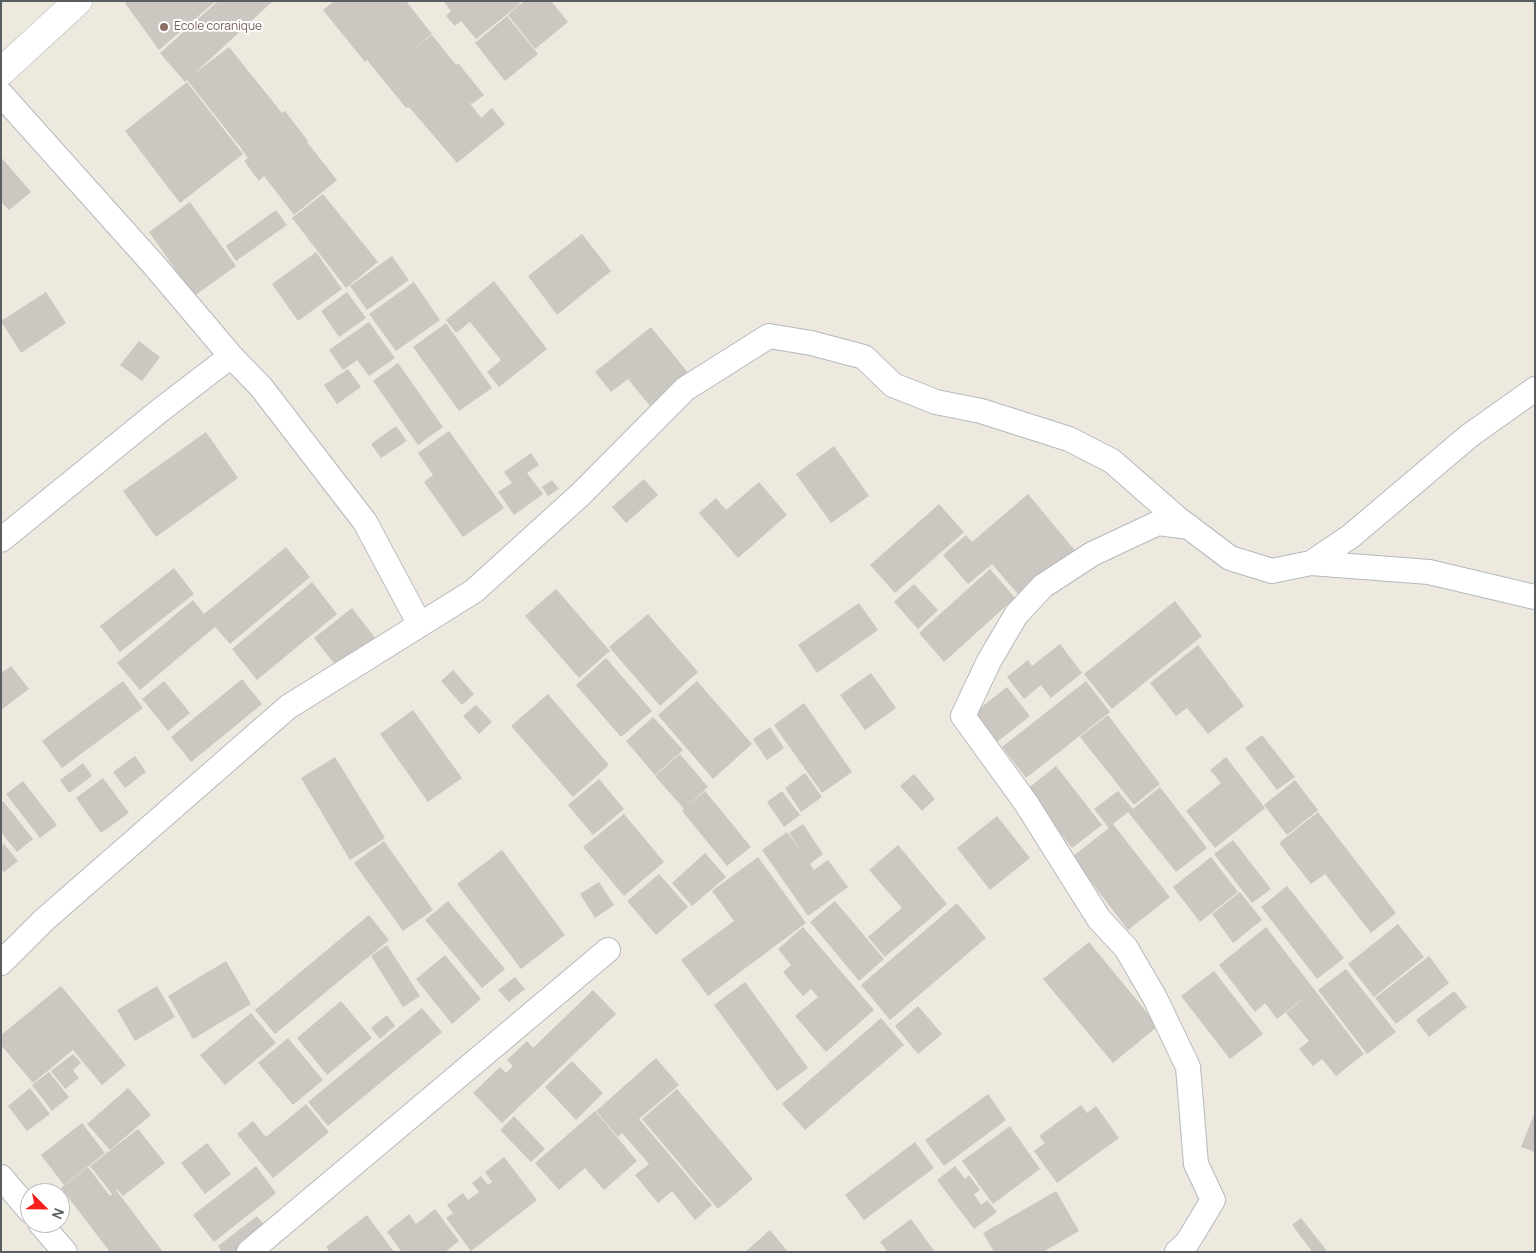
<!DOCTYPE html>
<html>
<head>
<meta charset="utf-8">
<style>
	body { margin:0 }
	#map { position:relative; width:1536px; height:1253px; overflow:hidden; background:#ede9df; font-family:Manrope,sans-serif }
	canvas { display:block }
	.frame { position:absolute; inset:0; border:2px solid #585d61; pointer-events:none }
	.north { position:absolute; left:20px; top:1183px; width:50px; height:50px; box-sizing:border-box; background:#fff; border:1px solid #bcbec0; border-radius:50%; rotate:113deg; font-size:14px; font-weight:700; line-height:20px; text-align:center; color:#585d61 }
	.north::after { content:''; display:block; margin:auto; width:18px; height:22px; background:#f61f1c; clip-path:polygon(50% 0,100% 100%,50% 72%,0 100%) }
</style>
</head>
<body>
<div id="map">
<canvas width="1536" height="1253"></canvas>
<div class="frame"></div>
<div class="north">N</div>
</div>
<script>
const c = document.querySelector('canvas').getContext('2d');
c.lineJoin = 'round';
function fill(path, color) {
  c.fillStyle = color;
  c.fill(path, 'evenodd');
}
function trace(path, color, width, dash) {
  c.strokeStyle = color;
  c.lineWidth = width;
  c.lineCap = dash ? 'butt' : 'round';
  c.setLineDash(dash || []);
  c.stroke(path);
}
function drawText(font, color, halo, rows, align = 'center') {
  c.font = font + ' Manrope,sans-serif';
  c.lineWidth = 4;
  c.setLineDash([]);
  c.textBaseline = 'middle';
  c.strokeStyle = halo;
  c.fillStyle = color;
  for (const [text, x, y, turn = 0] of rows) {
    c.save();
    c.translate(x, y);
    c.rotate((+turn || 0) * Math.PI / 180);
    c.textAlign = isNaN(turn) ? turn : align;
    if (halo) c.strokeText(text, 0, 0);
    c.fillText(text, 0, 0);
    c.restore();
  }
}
const building = new Path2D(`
	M128,1H216L159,50L125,3Z
	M218,1H273L194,74L229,47L282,113L285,111L308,141L307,142L337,180L294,215L264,176L259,181L244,161L248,158L240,147L187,80L185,82L160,53Z
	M334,1H406L432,34L411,51L432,35L456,65L458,63L484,95L472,104L469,102L481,118L492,108L505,124L457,163L409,107L406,108L367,60L365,62L323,10Z
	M446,1H518L520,4L476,39L461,21L455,26L446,16L451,11L444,2Z
	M524,1H551L568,22L535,49L508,15Z
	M507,16L538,54L505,81L475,43Z
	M187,82L243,154L180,203L125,131Z
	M1,157L31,192L9,210L1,202Z
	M323,194L378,262L346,288L292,218Z
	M190,202L236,266L194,296L149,232Z
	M276,210L287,225L236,261L226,246Z
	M582,234L611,271L557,315L528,276Z
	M316,252L342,289L298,321L272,284Z
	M392,256L409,280L367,310L350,286Z
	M494,281L547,349L499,387L487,372L501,360L470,322L456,333L446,320Z
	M414,282L440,320L396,351L369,314Z
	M46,292L66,323L21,353L1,321Z
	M347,292L366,318L339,337L321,311Z
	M369,322L395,358L369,376L357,360L343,370L329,350Z
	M446,323L492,388L459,411L413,347Z
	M651,327L689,374L650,406L628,379L611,392L595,372Z
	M139,341L160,357L142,381L120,365Z
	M398,363L443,427L418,445L373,381Z
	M348,369L361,387L337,404L324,385Z
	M396,426L407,441L381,458L371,444Z
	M449,431L504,508L463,537L424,482L433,475L418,453Z
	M206,432L238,478L156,537L123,491Z
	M834,446L869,496L831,523L796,474Z
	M531,453L539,465L527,473L543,494L514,515L498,492L512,483L504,472Z
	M644,479L658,495L626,523L612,507Z
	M552,480L559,489L548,496L542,487Z
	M759,482L787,515L738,558L699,513L716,498L726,510Z
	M1028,494L1077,553L1023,600L992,564L968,584L943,555L966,535L972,542Z
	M939,504L964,532L895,593L870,565Z
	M286,547L310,577L230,644L215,627L140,690L117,663L193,600L204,614Z
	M174,568L194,594L120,652L100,626Z
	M990,569L1015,598L944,662L919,633Z
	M312,582L337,614L257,680L232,649Z
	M914,584L938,610L918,629L894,602Z
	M556,589L610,651L579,678L525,616Z
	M1175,601L1202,636L1112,709L1084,674Z
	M859,603L878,630L817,673L798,645Z
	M352,608L379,643L341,672L314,638Z
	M648,614L698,672L660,706L609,647Z
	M1060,644L1082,673L1051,698L1041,685L1024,699L1007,677L1028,660L1032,666Z
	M1198,645L1244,706L1208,734L1187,708L1176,716L1150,683Z
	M606,658L652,711L621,737L576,685Z
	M11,666L29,689L1,710V673Z
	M453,670L474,694L462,705L441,681Z
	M871,673L896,708L865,730L840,695Z
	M242,679L262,704L191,762L171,737Z
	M123,681L143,708L62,768L42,741Z
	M164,681L190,713L168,731L142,699Z
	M697,681L752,744L713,779L658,715Z
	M1086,681L1110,712L1026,778L1002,747Z
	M1007,687L1030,716L997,742L974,713Z
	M548,694L609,765L573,797L511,726Z
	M804,703L852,772L822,793L774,725Z
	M476,705L492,722L479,734L463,716Z
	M413,710L462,778L428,802L380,734Z
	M1108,715L1160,784L1134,805L1080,737Z
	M653,717L683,750L655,775L626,741Z
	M770,727L784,748L767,760L753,739Z
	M1262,735L1295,777L1277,790L1245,748Z
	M680,754L708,787L686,807L705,791L751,847L727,866L682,811L684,809L655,776Z
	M135,756L146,772L125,788L113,772Z
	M335,757L385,838L350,860L301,778Z
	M1226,757L1265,808L1215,848L1186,811L1221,783L1210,770Z
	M83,763L92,776L69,793L60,780Z
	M1056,766L1102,825L1072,848L1026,790Z
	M805,773L822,797L801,812L785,788Z
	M914,774L935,799L922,811L900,786Z
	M103,778L129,813L101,833L76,798Z
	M599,779L624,809L593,835L568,805Z
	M1295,780L1318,810L1287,835L1264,805Z
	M23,781L57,825L40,838L6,794Z
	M1160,787L1207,848L1176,872L1128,812L1113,824L1170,897L1128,930L1072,857L1109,828L1094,809L1118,791L1133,809Z
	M782,791L800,815L784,827L767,802Z
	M3,801L33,839L17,852L1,832V802Z
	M1318,812L1396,913L1371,933L1325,874L1311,884L1279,843Z
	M624,814L664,862L624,896L583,847Z
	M997,816L1030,858L990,890L957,848Z
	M803,824L823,854L810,864L814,870L828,860L848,887L808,916L762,850L787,832L800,850L789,833Z
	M1233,840L1271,889L1252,903L1214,854Z
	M384,841L433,910L403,931L354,863Z
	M4,844L18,861L4,872L1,869V846Z
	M898,845L947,904L885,957L868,937L902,908L869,870Z
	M502,850L565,935L521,969L457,884Z
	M705,853L726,877L692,906L672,883Z
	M758,857L806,923L708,996L681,960L734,921L712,891Z
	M1211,857L1238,892L1200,922L1173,887Z
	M659,874L688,907L656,935L627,901Z
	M599,882L614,905L595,918L580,894Z
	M1287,886L1344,958L1317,979L1261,907Z
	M1240,892L1262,920L1233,943L1212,914Z
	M448,901L505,969L482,988L425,920Z
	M835,901L884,959L859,981L810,922Z
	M957,903L986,938L890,1020L861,985Z
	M369,915L389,940L275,1034L255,1010Z
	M1398,924L1424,957L1374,997L1348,964Z
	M803,927L874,1010L826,1052L795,1016L818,997L811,989L803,996L783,972L791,965L778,949Z
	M1266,927L1364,1054L1336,1076L1322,1059L1313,1066L1299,1049L1309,1041L1286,1013L1310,993L1277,1019L1265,1003L1255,1012L1219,965Z
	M1089,942L1158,1026L1113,1063L1043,979Z
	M387,945L420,996L403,1007L371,956Z
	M445,955L481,999L452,1024L416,979Z
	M1429,956L1449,983L1396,1024L1375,998Z
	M226,961L251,1004L193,1039L168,996Z
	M1346,969L1396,1032L1367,1054L1318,990Z
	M1214,971L1263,1034L1230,1059L1181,996Z
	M515,977L525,989L509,1002L498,990Z
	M745,982L808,1068L777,1091L714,1005Z
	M61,986L126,1065L102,1085L73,1050L33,1083L1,1045V1035Z
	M157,986L175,1017L135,1041L117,1010Z
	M593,990L616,1014L502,1123L473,1093L500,1067L506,1073L513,1066L507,1060L527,1041L533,1048Z
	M1454,991L1467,1007L1429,1037L1416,1020Z
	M341,1001L372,1038L327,1075L297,1038Z
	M918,1006L942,1034L918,1054L895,1026Z
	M422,1008L442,1032L328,1126L308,1102Z
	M251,1013L276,1043L225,1085L200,1055Z
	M387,1015L395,1026L380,1039L371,1028Z
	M881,1018L904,1045L805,1130L782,1104Z
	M288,1038L323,1080L293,1105L258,1063Z
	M73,1054L81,1063L73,1070L79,1078L65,1089L51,1071Z
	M656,1058L679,1085L639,1119L712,1205L695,1220L672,1191L658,1203L635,1175L649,1164L622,1133L618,1137L596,1111Z
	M572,1061L603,1093L576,1120L545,1087Z
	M49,1072L69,1097L52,1111L32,1085Z
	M30,1088L50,1114L27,1131L8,1106Z
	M128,1088L151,1115L110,1150L87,1124Z
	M677,1089L753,1179L718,1209L642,1119Z
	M988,1094L1006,1120L944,1166L925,1140Z
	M306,1104L329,1132L273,1178L237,1134L253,1121L266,1137Z
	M1081,1105L1087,1113L1096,1106L1119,1138L1057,1183L1034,1151L1045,1143L1039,1136Z
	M595,1111L637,1161L604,1190L585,1168L559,1190L535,1163Z
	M1535,1112V1152L1521,1147Z
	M514,1116L545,1149L531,1162L500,1130Z
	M82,1123L105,1153L64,1185L41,1155Z
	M1010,1126L1040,1169L993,1204L962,1161Z
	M138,1129L165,1163L123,1196L117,1189L116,1190L163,1252H110L61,1188L88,1167L110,1196L112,1194L90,1166Z
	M915,1142L934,1168L864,1220L845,1195Z
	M207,1143L231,1174L205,1194L181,1163Z
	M504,1157L537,1200L471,1251L446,1218L453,1213L447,1205L463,1193L468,1200L479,1192L472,1183L481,1176L488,1185L492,1182L485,1172Z
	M256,1166L276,1193L214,1242L193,1215Z
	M955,1166L965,1179L969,1175L980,1190L974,1194L981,1205L987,1200L997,1212L974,1229L937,1180Z
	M1056,1191L1079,1231L1043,1252H994L983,1233Z
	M435,1209L459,1241L445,1252H402L387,1232L409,1214L416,1224Z
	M367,1215L394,1252H330L326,1247Z
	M257,1216L268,1230L240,1252H222L218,1246Z
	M1301,1218L1328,1252H1309L1311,1250L1292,1225Z
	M911,1219L935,1252H888L880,1242Z
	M770,1230L788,1252H745Z`);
const street = new Path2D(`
	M1,94L154,265L231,356L261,387L365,522L420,625
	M1,540L158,412L231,356
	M1311,563L1429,572L1535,597
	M1,963L44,920L288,707L474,591L581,494L685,389L769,336L811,343L864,357L893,385L936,402L981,411L1069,439L1112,461L1177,518L1230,558L1272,571L1311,563L1351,536L1469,436L1535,389
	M1,1177L30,1211
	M40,1223L65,1252
	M249,1252L608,950
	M1177,1252L1187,1243L1213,1200L1196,1164L1188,1067L1155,998L1126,948L1099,919L1026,803L963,716L989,661L1016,615L1043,586L1092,554L1158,523L1189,527`);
const secondary = new Path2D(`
	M1,72L78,1`);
const markers = [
	[164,27,5,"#8d6e63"]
];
const educationNames = [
	["Ecole coranique",174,27]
];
fill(building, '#ccc7c0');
trace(street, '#b5b8bd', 26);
trace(secondary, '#b5babf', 29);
trace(street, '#fff', 24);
trace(secondary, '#fff', 28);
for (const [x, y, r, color] of markers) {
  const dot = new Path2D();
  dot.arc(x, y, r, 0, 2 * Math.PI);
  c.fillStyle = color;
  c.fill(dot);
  trace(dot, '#fff', 2);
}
drawText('12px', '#785e54', '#fff', educationNames, 'left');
</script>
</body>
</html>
